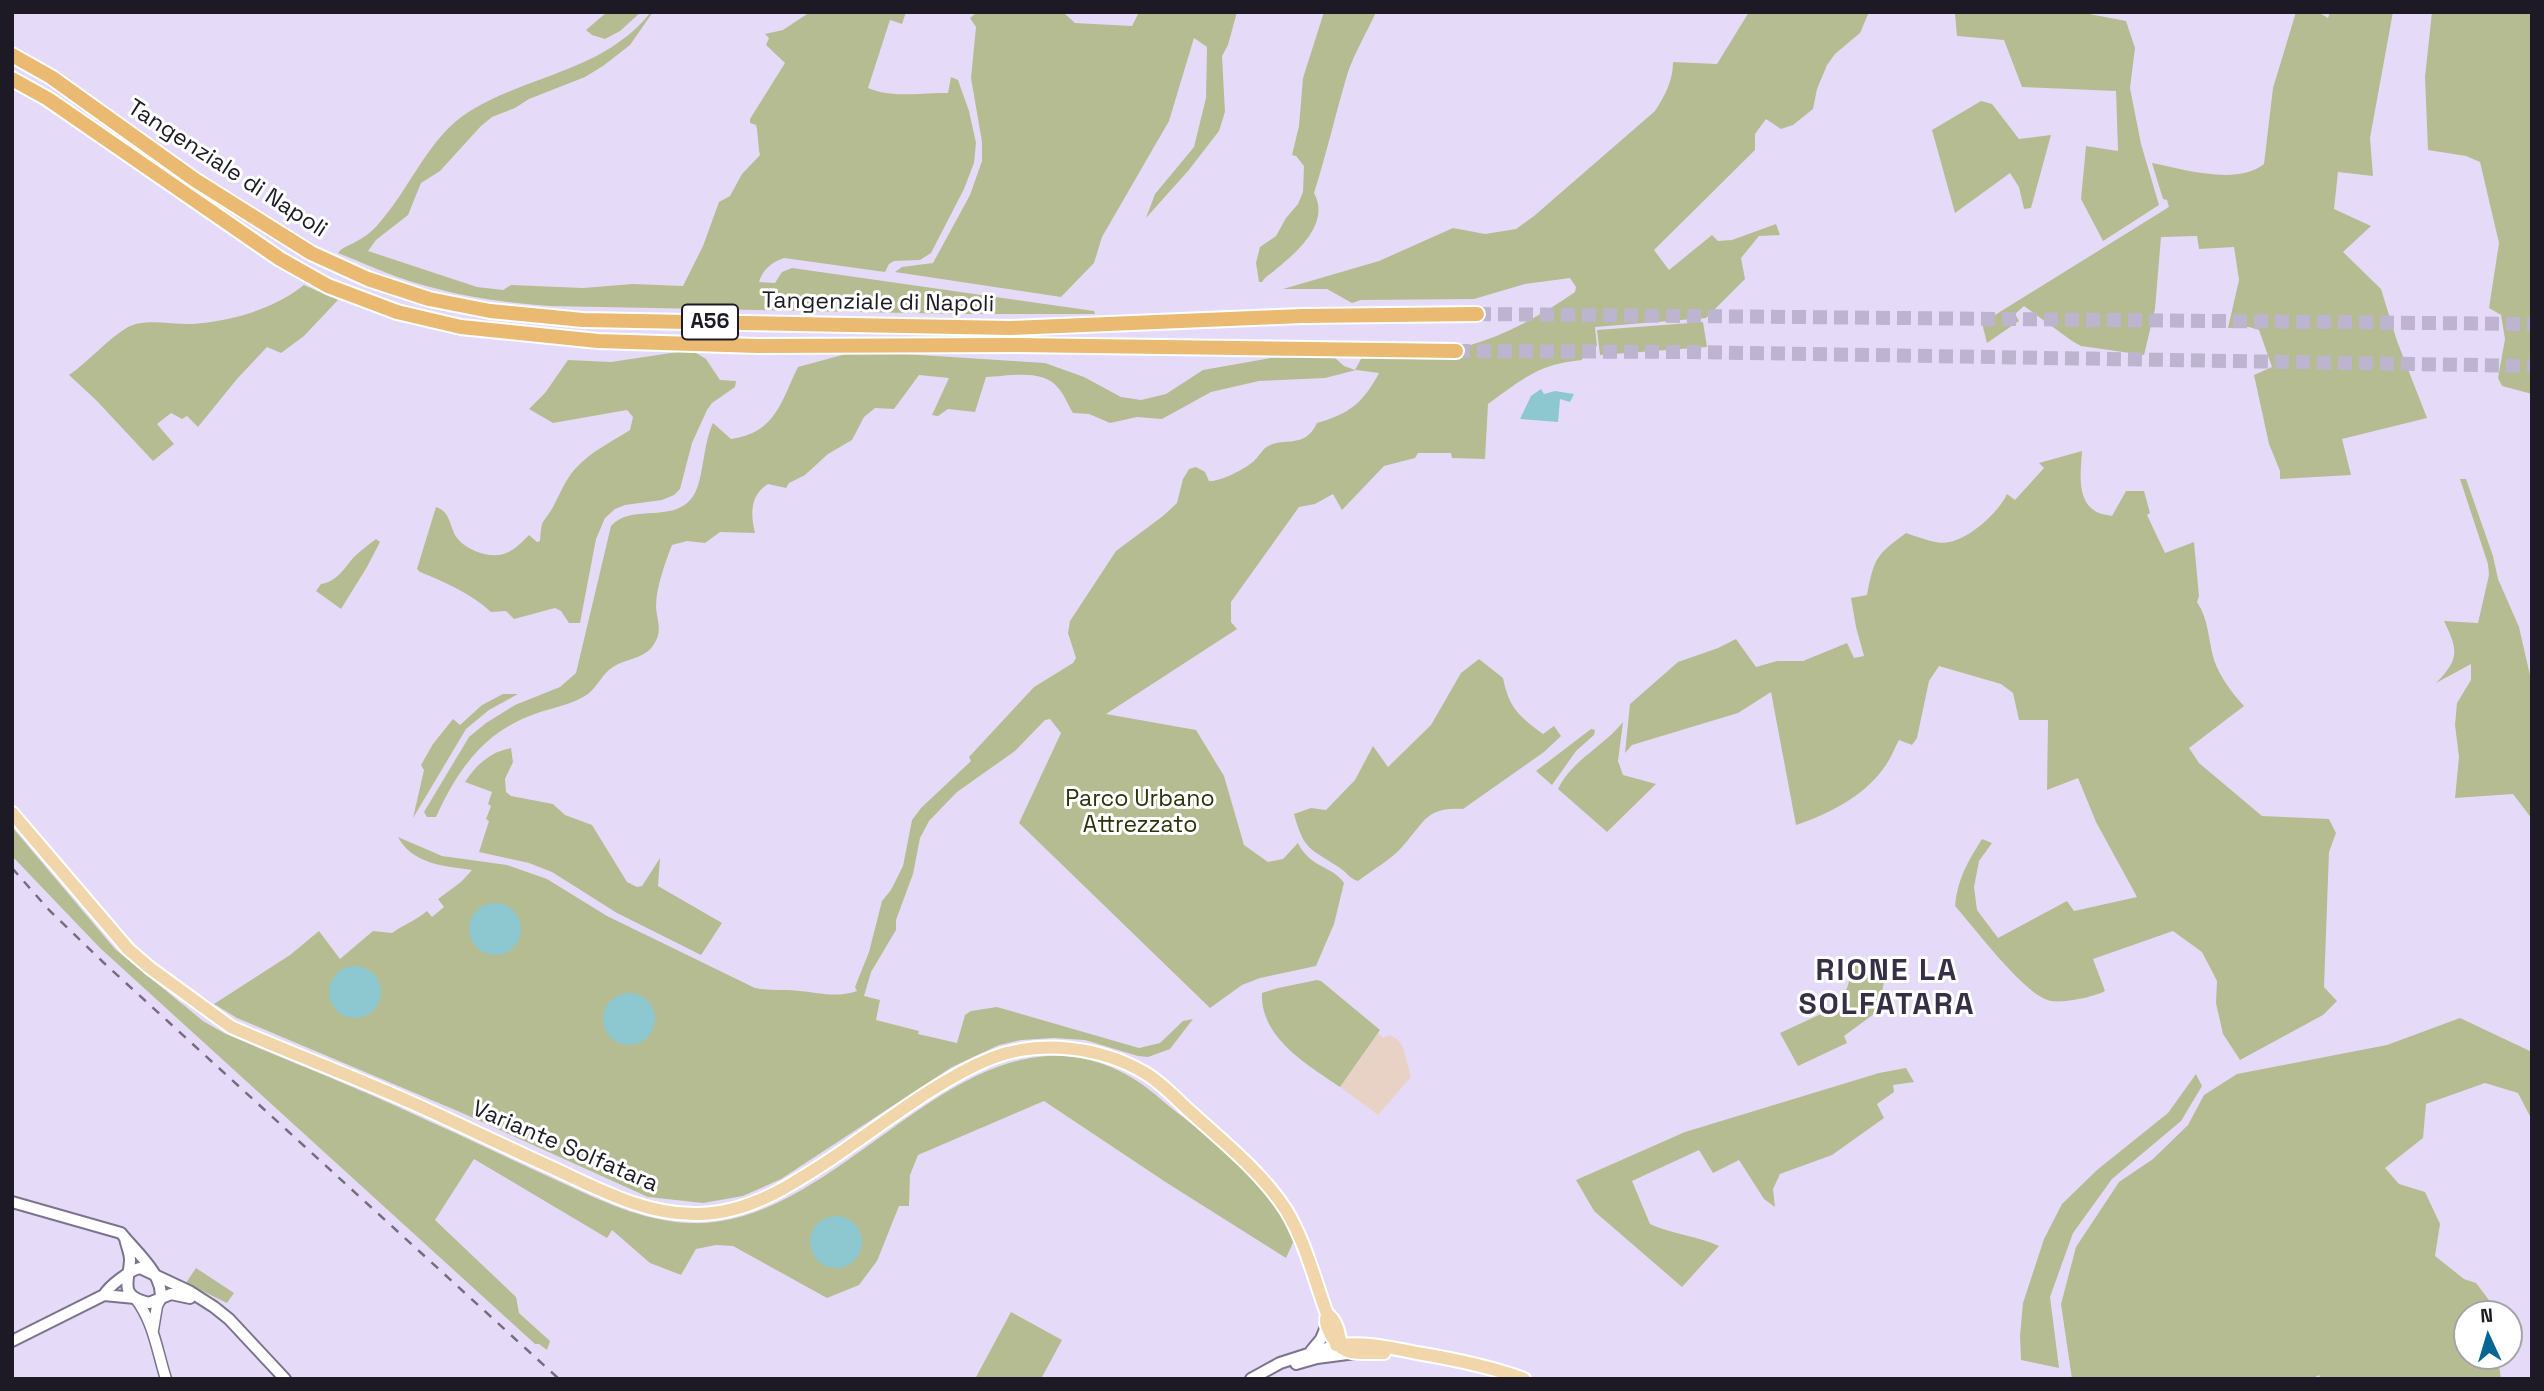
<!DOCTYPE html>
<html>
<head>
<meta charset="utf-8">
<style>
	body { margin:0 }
	#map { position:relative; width:2544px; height:1391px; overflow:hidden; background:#e5dbf9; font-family:"Space Grotesk",sans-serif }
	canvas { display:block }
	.frame { position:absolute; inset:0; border:14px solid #1e1a25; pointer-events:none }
	.north { position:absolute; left:2453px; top:1300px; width:70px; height:70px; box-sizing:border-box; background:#fff; border:2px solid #a5a3a8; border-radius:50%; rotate:356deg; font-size:19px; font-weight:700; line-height:28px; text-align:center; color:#1e1a25 }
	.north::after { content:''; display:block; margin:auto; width:24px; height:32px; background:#066595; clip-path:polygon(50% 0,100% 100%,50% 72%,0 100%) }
</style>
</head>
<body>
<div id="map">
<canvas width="2544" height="1391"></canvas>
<div class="frame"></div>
<div class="north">N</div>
</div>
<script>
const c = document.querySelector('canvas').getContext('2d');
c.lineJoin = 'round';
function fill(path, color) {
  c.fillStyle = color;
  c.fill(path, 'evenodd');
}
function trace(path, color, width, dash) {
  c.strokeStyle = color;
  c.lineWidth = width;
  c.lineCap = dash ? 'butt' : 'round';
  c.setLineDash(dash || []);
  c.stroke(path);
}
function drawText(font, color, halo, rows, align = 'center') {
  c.font = font + ' "Space Grotesk",sans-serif';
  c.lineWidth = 6;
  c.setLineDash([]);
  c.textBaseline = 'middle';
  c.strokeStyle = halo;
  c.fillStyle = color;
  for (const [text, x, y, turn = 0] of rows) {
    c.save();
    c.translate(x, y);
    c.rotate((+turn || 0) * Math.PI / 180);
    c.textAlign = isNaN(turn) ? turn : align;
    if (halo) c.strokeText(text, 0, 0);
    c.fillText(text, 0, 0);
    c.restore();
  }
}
const industrial = new Path2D(`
	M1378,1033L1383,1038L1390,1035L1398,1040L1403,1047L1411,1077L1378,1115L1340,1087Z`);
const green = new Path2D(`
	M607,12H641L620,31L605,39L592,35L586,30Z
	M651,12H653L630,45L603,66L585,77L529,99L515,108L492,117L481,126L440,171L421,183L408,215L376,240L368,251L477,287L503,290L511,285L583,288L633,284L683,286L703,246L719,202L730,196L742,174L760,155C758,147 758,131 756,125L750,123V119L785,63L766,45L769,38L765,34L783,30L810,12H906L902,24L890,20L868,88C894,99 921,92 948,93L951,77L958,80L969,111L976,143L974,163L964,189L931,253L920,260L894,261L889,264L885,272L784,258C772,262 763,269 759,282L775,283L782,272L792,268L1094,311L1095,314H963L549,306C509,303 469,298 430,287C398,279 368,265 338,253C342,247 349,246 355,242C364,238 374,230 380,222C411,187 429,136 470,111C531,74 604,71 651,12Z
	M977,12H1063L1075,23L1132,26L1139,12H1237L1228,45L1222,56L1225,112L1219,131L1188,171L1146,218L1155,194L1194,147L1206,98L1207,47L1194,38L1169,121L1102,237L1094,263L1061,297L895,272L902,267L933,263L970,195L982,161V142L971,78L976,27L970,18Z
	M1324,12H1376C1367,32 1355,52 1348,72C1336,112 1327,152 1314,193C1331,224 1296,253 1274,271C1269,275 1266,276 1262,282H1259L1256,263L1260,247L1276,236L1286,218L1298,204L1303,192L1304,166L1296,156L1292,155L1299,126L1303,78Z
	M1749,12H1869L1860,33L1835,54L1827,65L1817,89L1813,109L1793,125L1781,129L1766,119L1755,134V150L1654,250L1669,270L1712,235L1718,241L1732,240L1776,224L1780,235L1759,236L1741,258L1745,279L1706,318L1595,327L1597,346L1583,348L1582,360C1538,364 1523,379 1488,404L1485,459L1452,458L1451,453H1418L1415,458L1384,466L1342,510L1333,494L1315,504L1299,507L1231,602V622L1237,629L1106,714L1196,730L1224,776L1244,845L1268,862L1283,859L1298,843C1310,868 1333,866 1344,883L1334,924L1316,966L1260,978L1242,985L1210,1008L1019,823L1061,733L1050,719L1045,720L1015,751L957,792L929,821L920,838L913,874L896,920V930L871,972L864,996L880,1000L876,1020L919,1031L918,1034L957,1043L965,1015L971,1011L997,1007L1139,1048L1160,1043L1183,1021L1193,1019L1170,1049L1148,1057L1138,1056L1085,1040L1054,1038L1021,1040L999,1045L952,1067L781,1179L743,1196L703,1203L648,1197L460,1112L237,1018L214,1004L290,955L319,931L340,959L373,931L392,933C403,925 415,921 427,911L432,917L444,907L438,899L461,882L472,870C444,866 412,864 398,837L442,856L507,865L547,879L607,916L755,988C771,991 785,989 800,991C821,993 836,998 857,991L855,987L869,952L882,901L891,890L903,866L912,820L921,808L971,761L969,757L1034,687L1073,663L1076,658L1068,633L1070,621L1116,551L1163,516L1177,503L1183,479L1189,469L1196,467L1205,472L1209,481C1220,482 1245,469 1254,461C1258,457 1261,452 1265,448C1283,435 1304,451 1317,423C1349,414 1363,403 1379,373L1356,370L1325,378L1259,381L1211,392L1162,419L1137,417L1110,423L1089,414L1073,413C1068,405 1065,396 1059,389C1045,368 1008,376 986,377L975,412L948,409L938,416L932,415L949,378L919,375L894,409L875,408L864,417L852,440L828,454L805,475L789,483L786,488L768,484C749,496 751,515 755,533L720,532L705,543L687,541L672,545C665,563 656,588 656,607C657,621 663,631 654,644C645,659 627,658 613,667C603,673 597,687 588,694C572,705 550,708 532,715C483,733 457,771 436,817H427L424,812L469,737L486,723L515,705L560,687L576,673L611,526C633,502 677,526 695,493C704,475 703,444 713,423L731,439C776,433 781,401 798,367L857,351L1045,363L1084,377L1121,397L1141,400L1166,394L1203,370L1271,358L1334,357L1344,366L1355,370L1362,357H1462L1467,353V346C1506,335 1542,315 1575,292L1576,287L1570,278L1525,284L1474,299L1361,300L1352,303L1327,289H1283L1379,261L1453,228L1485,234L1516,229L1534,216L1655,111C1665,96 1673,80 1673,62L1717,64Z
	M1952,12H2079L2126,21L2135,48L2130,88L2141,144L2159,205L2103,241L2081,199L2086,146L2118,151L2116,91L2022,87L2004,40L1957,36L1955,14Z
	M2296,12H2318L2328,18L2330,12H2393L2370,138L2373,176L2338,172L2334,209L2371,226L2343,252L2381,289L2397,341L2427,418L2342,439L2351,475L2280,479V471L2269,444L2254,375L2272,367L2259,330L2249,327L2228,328L2239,280L2234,247L2199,249L2197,236L2161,237L2155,309L2144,355L2081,346L2072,341L2024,306L2015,314L2019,321L1987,343L1982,323L2169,207L2167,200L2163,199L2152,163C2184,169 2236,186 2264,164L2273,88Z
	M2432,12H2532V394L2502,386L2498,378L2505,339L2501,315L2489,308L2499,243L2480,162L2466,156L2428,150L2425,77Z
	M1981,101L1992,104L2019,139L2051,135L2031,208L2024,209L2019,187L2010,173L1955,213L1932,130Z
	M304,285L338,300L304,336L281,353L267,347L237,379L198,427L187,416L182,419L171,413L157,424L174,444L153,461L96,400L69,375C88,362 109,338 128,327C146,318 173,325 193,324C232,321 274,309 304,285Z
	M1703,322L1707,347L1600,355L1597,330Z
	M691,350L706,359L720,380L736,381L735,387L712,403L707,410L692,443L680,489L674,495L662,500L625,505L615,509L605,518L596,539L580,623H569L561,611L555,608L514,619L506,611L491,612C471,593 444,582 420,572L417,569L436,507C451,512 449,526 457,538C462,544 468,548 475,551C500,561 512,553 529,535L537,542L540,541C542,517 541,527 553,507C560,494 565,480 575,469C590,452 611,442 630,430L633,417L627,410L553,423L529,409L545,393L568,360L611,362Z
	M2082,451C2081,470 2076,499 2095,511C2099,514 2108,515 2112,516L2126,491H2144L2150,513L2147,515L2165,553L2194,542L2199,596L2197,602C2209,620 2208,639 2214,660C2220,677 2232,693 2244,706L2189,748L2199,763L2262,816L2329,819L2336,833L2329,852L2324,987L2337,1001L2323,1015L2240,1060L2223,1034L2216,1003L2217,981L2202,952L2173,931L2093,959L2105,991C2094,997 2064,1003 2051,1001C2025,996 1974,927 1955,906C1957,880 1968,861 1982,839L1992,843L1979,861L1974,887L1977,910L1998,938L2067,901L2074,911L2137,897L2096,822L2078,778L2047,790L2048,720H2019L2013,693L2001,684L1939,666L1929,681L1917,738L1912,745L1899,740C1894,749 1890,761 1883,769C1864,796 1827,815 1796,825L1771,692L1738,713L1632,745L1625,753L1630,704L1678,662L1718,648L1736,639L1756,667L1777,661H1803L1847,643L1854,658L1864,656L1856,627L1851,598L1867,595C1874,558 1876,555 1906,533C1919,537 1936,545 1949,542C1969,539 1999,512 2007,494L2015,500L2044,468L2039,463Z
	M2460,479H2466L2493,556L2498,579L2519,627L2532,684V819L2513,794L2455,798L2459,757L2455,725L2457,703L2471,680V664L2436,683C2460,659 2458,650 2444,621L2478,623L2489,575L2488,564Z
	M376,539L380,542L367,567L341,609L316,591L321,584C336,582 344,569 353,558C360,551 368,545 376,539Z
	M1479,659L1503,678C1509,708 1519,716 1543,734L1554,726L1561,736L1544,752L1463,809C1426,806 1424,823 1402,847C1391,860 1372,870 1358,881C1350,879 1347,873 1340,868C1310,848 1304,851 1294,814L1311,808L1326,810L1355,780L1373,746L1388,767L1431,725L1461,673Z
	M503,694H518L489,710L466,729L413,818L424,770L421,765L433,744L453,719L460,725L482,705Z
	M1623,722L1618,761L1623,775L1656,784L1607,832L1558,789C1573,759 1603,747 1623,722Z
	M1591,729L1595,730L1594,735L1576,751L1552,785L1536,771Z
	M511,748L513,762L505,779L506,792L511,796L553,804L565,815L592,825L627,882L637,887L642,886L660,858L658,886L722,923L701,955L617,913L552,872L529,863L479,852L489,821L486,819L491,806L488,804L492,792L465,782C476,765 490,752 511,748Z
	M12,827L115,949L203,1021L224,1033C290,1062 357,1087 422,1118C467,1138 512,1160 556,1180C600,1200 641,1221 690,1223C845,1230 967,985 1129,1076C1149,1087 1165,1104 1183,1117C1227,1151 1267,1189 1295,1238L1286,1258L1167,1183L1044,1101L918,1155L910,1175L909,1206H899L877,1261L859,1285L827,1298L733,1246L716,1245L696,1249L681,1275L650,1263L612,1230L607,1238L474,1159L435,1220L516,1297L519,1313L550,1341L547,1350L539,1344H535L100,948L12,856Z
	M1854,964L1887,968L1878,1011L1844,1036L1847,1043L1798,1066L1780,1033L1836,1007L1847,988Z
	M1317,980L1321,981L1380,1030L1340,1087C1308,1065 1260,1038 1262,993L1278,988Z
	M2460,1018L2532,1052V1120L2518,1093L2485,1083L2426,1104L2423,1138L2385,1168L2399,1184L2425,1192L2440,1224L2435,1256L2464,1279L2476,1283L2492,1304L2493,1314H2467V1356H2503L2499,1365L2501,1379H2321L2319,1375L2312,1379H2072L2061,1304L2076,1247L2119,1182L2153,1159L2188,1125L2204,1095L2237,1074L2387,1045Z
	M1906,1068L1914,1082L1893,1085L1894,1092L1877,1104L1884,1118L1832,1155L1780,1174L1773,1189L1775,1207L1764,1199L1739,1160L1713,1173L1699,1150L1632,1181L1650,1224C1672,1234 1697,1236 1719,1246L1682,1287L1594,1211L1576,1180L1685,1132L1879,1073Z
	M2196,1074L2202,1086L2181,1121L2112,1179L2073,1233L2050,1297L2059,1368L2021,1360L2020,1336L2023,1303L2044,1239L2062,1204L2097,1170L2168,1113Z
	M196,1268L234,1293L227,1303L186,1283Z
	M1011,1312L1062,1340L1041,1379H975Z`);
const water = new Path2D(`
	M1541,389L1544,394L1555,391L1574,394L1570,402L1560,399L1558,422L1520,419L1531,396Z
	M469 929a26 26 0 1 1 52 0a26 26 0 1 1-52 0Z
	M329 992a26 26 0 1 1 52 0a26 26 0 1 1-52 0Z
	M603 1019a26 26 0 1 1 52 0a26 26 0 1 1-52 0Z
	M810 1242a26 26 0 1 1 52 0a26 26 0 1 1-52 0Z`);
const motorwayTunnel = new Path2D(`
	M1477,314L2532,324
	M1456,351L1689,352L2532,366`);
const tertiary = new Path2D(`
	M135,1298C154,1322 157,1351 166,1379
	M153,1330L157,1306L160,1300`);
const secondary = new Path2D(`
	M12,1202L121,1233C134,1250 166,1276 160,1300
	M125,1238C126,1245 130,1252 130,1260C129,1282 118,1296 149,1303L171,1294L190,1298
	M104,1295L135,1298
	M12,1341L104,1295C109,1286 130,1270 140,1268L189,1291L214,1307L229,1319L285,1379
	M1311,1351L1321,1339L1326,1327
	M1296,1364L1317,1358L1355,1353
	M1251,1379L1280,1363L1336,1345`);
const primary = new Path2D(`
	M12,813L128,949L150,968L231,1027C293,1054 357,1078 419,1106C461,1125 502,1145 544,1164C593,1186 644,1216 699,1214C749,1213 790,1186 831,1159C879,1127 939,1079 992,1058C1040,1039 1101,1047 1145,1073C1160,1082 1173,1095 1185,1107C1218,1137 1262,1172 1286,1210C1305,1241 1315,1281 1327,1314C1336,1320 1338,1330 1340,1340L1336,1345
	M1327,1314C1325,1322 1326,1324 1329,1331C1342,1359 1357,1352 1384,1353
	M1336,1345C1367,1342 1388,1347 1417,1353C1453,1359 1489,1366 1524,1379`);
const motorway = new Path2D(`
	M12,55L51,77L195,180L311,253L368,279L429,299L490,311L583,320L1011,328L1302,316L1477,314
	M12,79L48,99L280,259L328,286L397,312L461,327L598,341L758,346L1016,345L1456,351`);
const rail = new Path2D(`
	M12,868L50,911L104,963L559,1379`);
const shields = [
	[710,322,56]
];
const shieldNames = [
	["A56",710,322]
];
const streetNames = [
	["Tangenziale di Napoli",227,169,33],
	["Tangenziale di Napoli",878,303,1],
	["Variante Solfatara",565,1147,23]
];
const parkNames = [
	["Parco Urbano",1140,800],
	["Attrezzato",1140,826]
];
const districtNames = [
	["RIONE LA",1887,972],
	["SOLFATARA",1887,1006]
];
fill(industrial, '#e8d2c5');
fill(green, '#b6bc91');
fill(water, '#8dc8d1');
trace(motorwayTunnel, '#bdb4cf', 14, [14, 7]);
trace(tertiary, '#7c738d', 13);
trace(secondary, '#7c738d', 14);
trace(primary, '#fff', 16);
trace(motorway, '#fff', 18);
trace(tertiary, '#fff', 10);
trace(secondary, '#fff', 10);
trace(primary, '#f2d6ab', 12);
trace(motorway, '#eaba73', 14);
trace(rail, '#736d80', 2.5, [9, 9]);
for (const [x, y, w] of shields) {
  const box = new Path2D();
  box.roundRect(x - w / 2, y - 17.5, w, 35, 5);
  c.fillStyle = '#fff';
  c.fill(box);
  trace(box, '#1e1a25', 2);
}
drawText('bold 21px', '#1e1a25', null, shieldNames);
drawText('23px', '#1e1a25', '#fff', streetNames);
drawText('23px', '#2d310c', '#fff', parkNames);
c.letterSpacing = '2px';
drawText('bold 30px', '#372f46', '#fff', districtNames);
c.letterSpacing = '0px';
</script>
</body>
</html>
